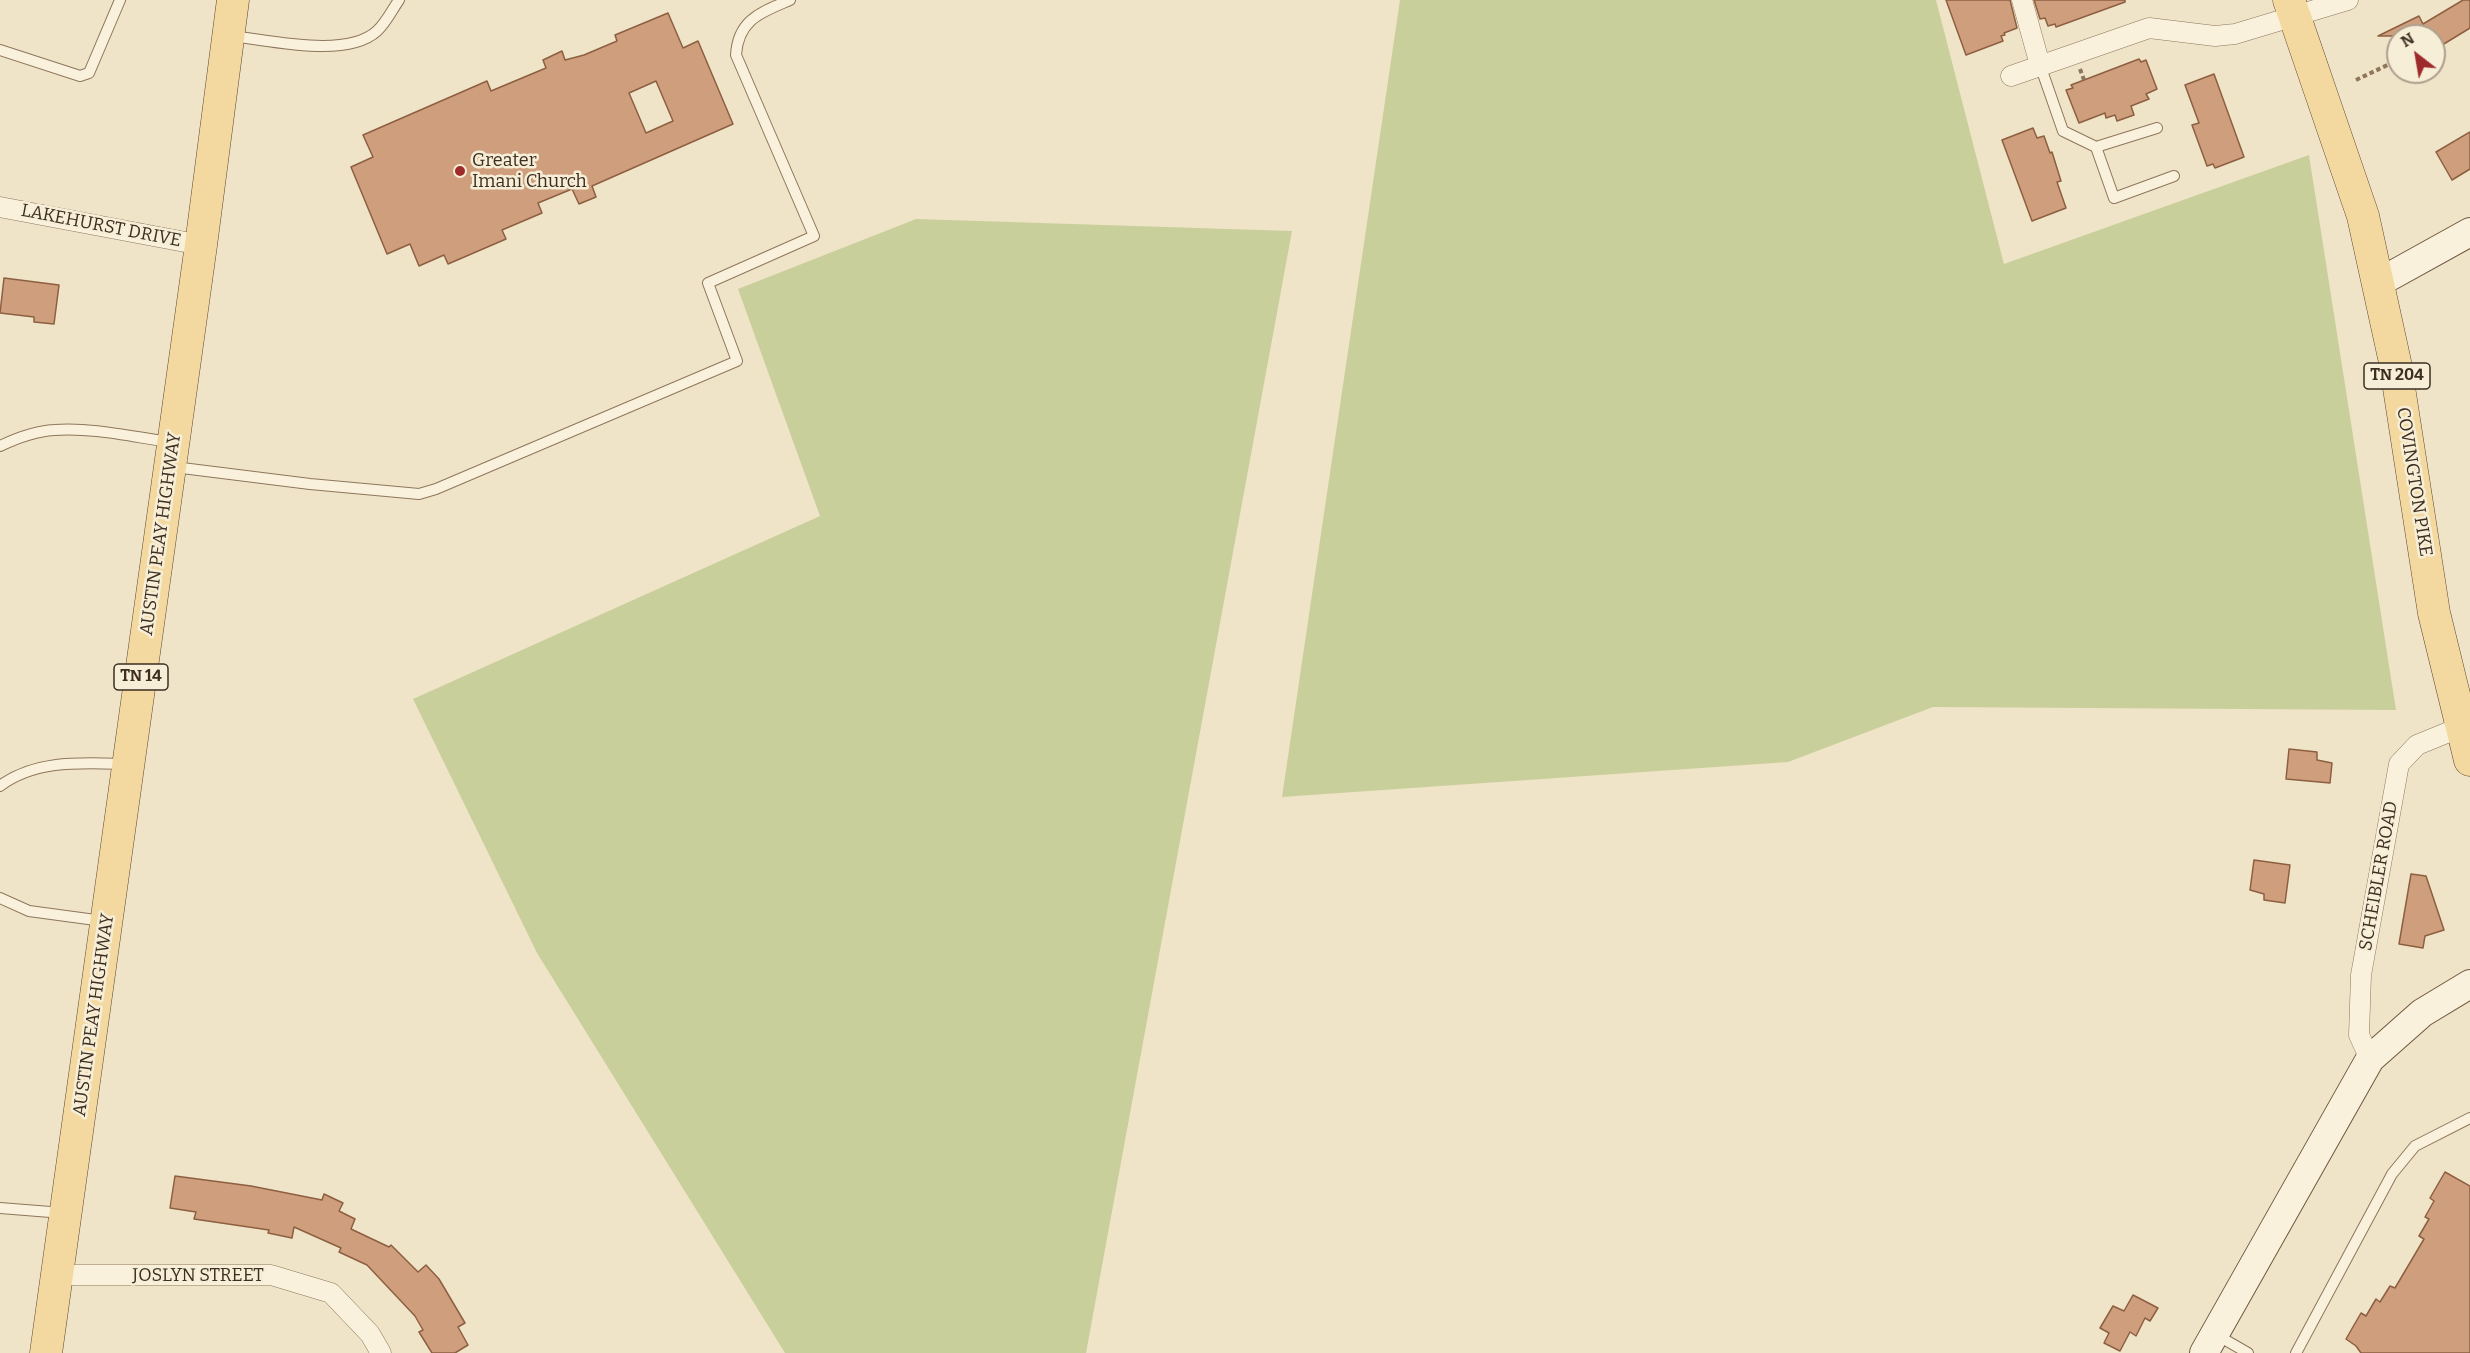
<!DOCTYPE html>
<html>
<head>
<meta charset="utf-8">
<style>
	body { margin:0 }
	#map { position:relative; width:2470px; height:1353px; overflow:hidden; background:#f0e4c8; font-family:Bitter,serif }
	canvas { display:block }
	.north { position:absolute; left:2386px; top:24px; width:60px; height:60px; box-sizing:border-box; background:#f7eed8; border:2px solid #ada18e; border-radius:50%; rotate:329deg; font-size:16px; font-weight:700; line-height:24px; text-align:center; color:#3d2e20 }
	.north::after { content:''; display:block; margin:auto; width:21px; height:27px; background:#9e2a2b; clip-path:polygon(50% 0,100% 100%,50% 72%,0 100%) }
</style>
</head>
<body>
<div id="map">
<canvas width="2470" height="1353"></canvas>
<div class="north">N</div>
</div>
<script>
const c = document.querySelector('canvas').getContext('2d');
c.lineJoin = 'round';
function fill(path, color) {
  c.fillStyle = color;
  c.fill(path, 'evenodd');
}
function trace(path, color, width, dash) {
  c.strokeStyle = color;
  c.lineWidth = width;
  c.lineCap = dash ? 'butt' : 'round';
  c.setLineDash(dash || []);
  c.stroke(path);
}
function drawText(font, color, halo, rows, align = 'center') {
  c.font = font + ' Bitter,serif';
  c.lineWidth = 5;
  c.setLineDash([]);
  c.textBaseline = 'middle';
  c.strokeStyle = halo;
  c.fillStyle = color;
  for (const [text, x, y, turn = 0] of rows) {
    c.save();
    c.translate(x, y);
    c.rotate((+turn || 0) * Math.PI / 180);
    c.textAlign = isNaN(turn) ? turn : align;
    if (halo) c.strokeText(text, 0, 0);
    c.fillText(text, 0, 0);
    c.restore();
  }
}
const green = new Path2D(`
	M1400,0H1936L2004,264L2309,155L2396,710L1933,707L1788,762L1282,797Z
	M916,219L1292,231L1086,1353H785L537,953L413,699L820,516L738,289Z`);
const building = new Path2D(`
	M1946,0H2010L2017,28L2004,33L2005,35L2001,36L2003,41L1966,55Z
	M2034,0H2125V2L2056,27L2055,24L2048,26L2045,18L2040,19Z
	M2463,0H2470V28L2434,50V36H2378L2419,16L2423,24Z
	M668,13L683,48L698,41L733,124L592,186L596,197L579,204L572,189L538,203L542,213L502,230L506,239L448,264L444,255L419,266L410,244L387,254L351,167L373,157L363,135L487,81L491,91L546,68L543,60L562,51L565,60L584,55L617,41L615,35ZM656,81L673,121L646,133L629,93Z
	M2139,59L2141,62L2146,60L2157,89L2146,94L2149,99L2131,106L2134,115L2117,121L2115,115L2106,118L2105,113L2079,123L2066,90L2073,88L2071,85Z
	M2214,74L2244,157L2215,168L2213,164L2207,166L2192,125L2199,123L2185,85Z
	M2033,128L2037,138L2044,136L2050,153L2052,152L2061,181L2057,182L2066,208L2032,221L2002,140Z
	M2470,132V169L2452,180L2436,152Z
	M4,278L59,285L54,324L34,322V317L0,313Z
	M2289,749L2317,752V760L2332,763L2330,783L2286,779Z
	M2254,860L2290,865L2285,903L2264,900V894L2250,890Z
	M2411,874L2426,876L2444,930L2425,936L2423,948L2399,944Z
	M2445,1172L2470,1186V1353H2361L2356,1346L2346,1339L2361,1313L2366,1316L2376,1299L2380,1302L2390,1286L2395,1288L2424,1239L2419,1236L2429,1219L2425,1217L2434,1201L2430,1198Z
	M175,1176L251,1186L322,1200L324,1194L343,1203L339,1211L355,1219L351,1229L389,1247L391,1245L418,1272L426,1265L439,1279L465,1323L458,1327L468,1345L455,1353H432L419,1332L423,1330L415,1316L367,1265L339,1252L341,1248L294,1227L292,1238L268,1233L269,1230L194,1219L196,1212L170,1208Z
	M2133,1295L2158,1308L2150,1321L2145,1318L2136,1336L2130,1332L2120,1351L2104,1343L2109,1333L2100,1328L2113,1306L2124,1311Z`);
const path = new Path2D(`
	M2080,69L2084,80
	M2356,80L2398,60`);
const lane = new Path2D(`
	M231,36C270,40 346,59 377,31C386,23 392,10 399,0
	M0,50L80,76L89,73L120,0
	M2040,65L2063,131L2096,147L2114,198L2174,176
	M2096,147L2157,128
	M0,446C17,438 35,431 54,430C92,427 133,437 170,442
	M174,467L310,484L419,494L436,489L737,361L708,283L814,236L736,55C738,19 762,12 790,0
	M0,786C36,759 83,763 125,764
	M0,898L29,911L103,921
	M0,1208L63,1213
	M2215,1334L2248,1353
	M2296,1353L2392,1174L2415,1146L2470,1118`);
const street = new Path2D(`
	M2022,0L2040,65
	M2011,76L2149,28L2215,36L2235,34L2348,0
	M0,207L201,245
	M2370,1059L2359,1035L2361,975L2399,764L2417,745L2461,727
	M57,1275H271L331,1293L370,1334L381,1353`);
const secondary = new Path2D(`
	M2378,283L2470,232
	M2204,1353L2370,1059L2422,1013L2470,984`);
const primary = new Path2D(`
	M2289,0L2363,216L2395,362L2434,613L2470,760
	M46,1353L201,245L233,0`);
const markers = [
	[460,171,6,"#9e2a2b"]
];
const shields = [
	[2397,376,66],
	[141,677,54]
];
const shieldNames = [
	["TN 204",2397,376],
	["TN 14",141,677]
];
const poiNames = [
	["Greater",472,161],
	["Imani Church",472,182]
];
const streetNames = [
	["LAKEHURST DRIVE",101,226,11],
	["COVINGTON PIKE",2414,482,81],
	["AUSTIN PEAY HIGHWAY",161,534,-82],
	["SCHEIBLER ROAD",2379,876,-80],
	["AUSTIN PEAY HIGHWAY",94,1015,-82],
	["JOSLYN STREET",198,1276]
];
fill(green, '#c9cf9b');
fill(building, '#cf9f7d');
trace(building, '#8d5f41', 1.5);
trace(lane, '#8d765c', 12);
trace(street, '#8d765c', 21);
trace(secondary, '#6f573f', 30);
trace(primary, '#5b4430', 33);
trace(path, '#8d765c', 4, [4.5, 3]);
trace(lane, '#faf1dc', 10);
trace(street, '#faf1dc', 20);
trace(secondary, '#faf1dc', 28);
trace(primary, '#f3d9a0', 32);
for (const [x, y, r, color] of markers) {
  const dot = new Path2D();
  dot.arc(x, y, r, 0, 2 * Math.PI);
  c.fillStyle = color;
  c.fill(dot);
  trace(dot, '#f7eed8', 2);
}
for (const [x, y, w] of shields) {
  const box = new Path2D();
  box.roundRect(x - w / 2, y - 13, w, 26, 4.5);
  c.fillStyle = '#f7eed8';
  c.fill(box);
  trace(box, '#3d2e20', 1.5);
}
drawText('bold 16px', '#3d2e20', null, shieldNames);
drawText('18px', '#3d2e20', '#f7eed8', poiNames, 'left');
drawText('18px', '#3d2e20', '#f7eed8', streetNames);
</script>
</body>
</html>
